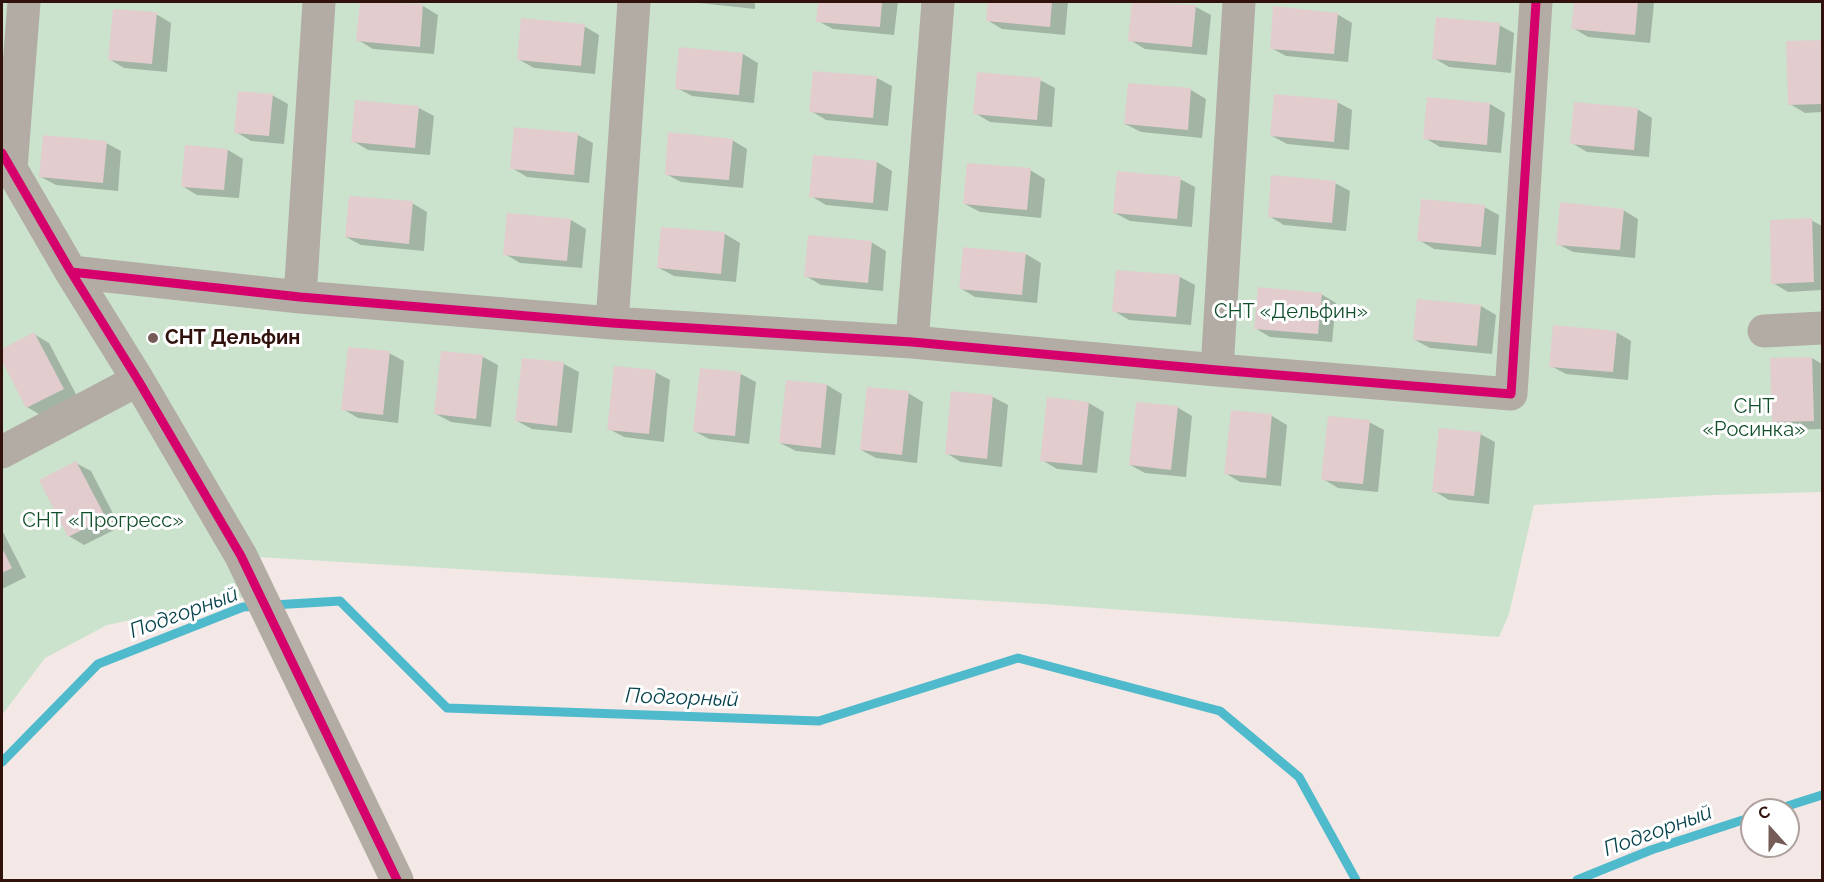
<!DOCTYPE html>
<html>
<head>
<meta charset="utf-8">
<style>
	body { margin:0 }
	#map { position:relative; width:1824px; height:882px; overflow:hidden; background:#f3e8e6; font-family:Raleway,sans-serif }
	canvas { display:block }
	.frame { position:absolute; inset:0; border:3px solid #31110b; pointer-events:none }
	.north { position:absolute; left:1740px; top:798px; width:60px; height:60px; box-sizing:border-box; background:#fff; border:2px solid #ada09d; border-radius:50%; rotate:339deg; font-size:16px; font-weight:700; line-height:24px; text-align:center; color:#31110b }
	.north::after { content:''; display:block; margin:auto; width:21px; height:27px; background:#755c58; clip-path:polygon(50% 0,100% 100%,50% 72%,0 100%) }
</style>
</head>
<body>
<div id="map">
<canvas width="1824" height="882"></canvas>
<div class="frame"></div>
<div class="north">С</div>
</div>
<script>
const c = document.querySelector('canvas').getContext('2d');
c.lineJoin = 'round';
function fill(path, color) {
  c.fillStyle = color;
  c.fill(path, 'evenodd');
}
function trace(path, color, width, dash) {
  c.strokeStyle = color;
  c.lineWidth = width;
  c.lineCap = dash ? 'butt' : 'round';
  c.setLineDash(dash || []);
  c.stroke(path);
}
function drawText(font, color, halo, rows, align = 'center') {
  c.font = font + ' Raleway,sans-serif';
  c.lineWidth = 6;
  c.setLineDash([]);
  c.textBaseline = 'middle';
  c.strokeStyle = halo;
  c.fillStyle = color;
  for (const [text, x, y, turn = 0] of rows) {
    c.save();
    c.translate(x, y);
    c.rotate((+turn || 0) * Math.PI / 180);
    c.textAlign = isNaN(turn) ? turn : align;
    if (halo) c.strokeText(text, 0, 0);
    c.fillText(text, 0, 0);
    c.restore();
  }
}
const green = new Path2D(`
	M2,2H1822V492L1714,495L1534,505L1509,614L1499,637L1042,604L241,556L258,594L107,625L45,658L2,715Z`);
const shadow = new Path2D(`
	M361,2L423,6L438,15L434,54L373,49L358,40Z
	M690,2H755V9Z
	M820,2H898L894,35L833,29L818,21Z
	M989,2H1068L1065,35L1002,29L987,20Z
	M1134,2L1196,7L1211,15L1207,55L1145,49L1130,40Z
	M1575,2H1651L1654,3L1650,43L1588,37L1573,28Z
	M156,14L171,23L167,72L124,68L109,59Z
	M1337,14L1352,23L1348,62L1286,56L1271,48Z
	M1499,25L1514,33L1511,73L1449,67L1434,58Z
	M584,26L599,35L595,74L534,68L518,59Z
	M1822,41V112L1805,113L1790,104L1788,42Z
	M743,54L758,63L754,103L692,96L677,88Z
	M877,78L892,86L888,126L826,120L811,111Z
	M1040,80L1055,88L1052,127L990,122L975,113Z
	M1129,84L1191,90L1206,99L1202,138L1141,132L1125,124Z
	M272,95L288,104L284,144L251,141L236,132Z
	M1428,99L1490,104L1505,113L1501,153L1440,147L1425,138Z
	M1337,102L1352,110L1349,150L1287,144L1272,136Z
	M419,108L434,116L430,155L368,150L353,141Z
	M1637,109L1652,118L1649,157L1587,152L1572,143Z
	M578,135L593,143L589,183L527,177L512,168Z
	M732,140L747,149L743,188L681,182L666,174Z
	M106,143L121,151L118,191L56,185L41,177Z
	M228,150L243,159L239,198L197,195L182,186Z
	M877,162L892,171L888,211L826,205L811,196Z
	M1030,170L1045,179L1041,218L980,212L965,204Z
	M1180,179L1195,187L1192,227L1130,221L1115,213Z
	M1335,183L1350,191L1346,231L1284,225L1269,216Z
	M412,203L427,212L424,251L361,245L346,237Z
	M1484,207L1499,215L1496,255L1434,249L1419,240Z
	M1623,210L1638,219L1635,258L1573,252L1558,244Z
	M571,220L586,229L582,268L520,263L505,254Z
	M1811,220L1822,226V290L1788,292L1773,283Z
	M663,228L725,234L740,243L736,282L674,276L659,268Z
	M871,242L886,251L883,291L821,285L806,276Z
	M1026,254L1041,263L1037,303L975,297L960,288Z
	M1180,277L1195,285L1191,325L1129,320L1114,311Z
	M1321,294L1336,303L1332,342L1270,337L1255,328Z
	M1481,306L1496,315L1492,354L1430,348L1415,340Z
	M1616,332L1631,341L1628,380L1566,374L1551,366Z
	M34,334L49,343L78,398L42,416L27,407L2,358V351Z
	M389,353L404,361L398,423L358,418L343,409Z
	M483,357L498,365L491,427L451,422L436,414Z
	M1812,358L1822,364V429L1789,430L1774,421Z
	M564,364L579,372L572,433L532,429L517,421Z
	M655,372L670,380L664,442L624,437L609,429Z
	M741,374L756,382L749,444L709,439L694,431Z
	M787,381L827,385L842,394L835,455L796,451L780,443Z
	M953,392L993,397L1008,405L1002,467L961,462L946,453Z
	M908,393L923,402L917,463L876,458L861,450Z
	M1049,399L1089,403L1104,412L1097,473L1057,469L1042,460Z
	M1177,407L1192,416L1186,477L1145,473L1130,465Z
	M1232,412L1272,416L1287,425L1281,486L1240,482L1225,473Z
	M1369,422L1384,430L1378,492L1338,488L1323,479Z
	M1480,434L1495,442L1489,504L1449,500L1434,491Z
	M76,463L91,471L120,527L84,545L69,536Z
	M2,530L26,577L2,589Z`);
const stream = new Path2D(`
	M273,605L340,601L447,708L819,721L1018,658L1220,711L1299,777L1356,880
	M2,762L98,664L243,607L259,606
	M1775,810L1822,795
	M1577,880L1651,850L1752,817`);
const building = new Path2D(`
	M360,2L423,4L420,47L356,41Z
	M818,2H882L880,27L816,22Z
	M988,2H1052L1050,27L986,21Z
	M1132,2L1196,5L1192,47L1128,41Z
	M1574,2H1638L1635,35L1571,29Z
	M1273,6L1338,13L1334,54L1270,49Z
	M113,9L157,12L152,64L108,60Z
	M1436,17L1500,23L1496,65L1432,59Z
	M521,18L585,24L581,66L517,60Z
	M1822,40V104L1788,105L1786,41Z
	M679,47L743,53L739,95L675,89Z
	M813,71L877,76L873,118L809,112Z
	M977,72L1041,78L1037,120L973,114Z
	M1128,83L1191,88L1188,130L1124,124Z
	M238,91L273,94L269,136L234,133Z
	M1274,94L1338,100L1334,142L1270,136Z
	M1427,97L1490,103L1487,145L1423,139Z
	M355,100L419,106L415,148L351,142Z
	M1574,102L1638,108L1634,150L1570,144Z
	M514,127L578,133L574,175L510,169Z
	M668,132L733,139L729,180L665,175Z
	M43,135L107,141L103,183L39,177Z
	M185,145L228,149L224,190L181,187Z
	M813,155L877,161L873,203L809,197Z
	M967,163L1031,168L1027,210L963,204Z
	M1117,171L1181,177L1177,219L1113,213Z
	M1271,175L1336,181L1332,223L1268,217Z
	M349,196L413,201L409,244L345,237Z
	M1421,199L1485,205L1481,247L1417,241Z
	M1560,202L1624,209L1620,250L1556,245Z
	M507,213L571,219L567,261L503,255Z
	M1812,218L1814,282L1771,284L1770,220Z
	M661,227L725,232L721,274L657,268Z
	M808,235L872,241L868,283L804,277Z
	M963,247L1026,253L1022,295L959,289Z
	M1116,270L1180,275L1176,317L1112,312Z
	M1258,287L1322,293L1318,334L1254,329Z
	M1417,299L1481,305L1477,346L1413,340Z
	M1553,325L1617,331L1613,372L1549,367Z
	M34,332L64,389L26,408L2,361V349Z
	M348,347L390,351L383,415L341,410Z
	M441,351L483,355L476,419L434,414Z
	M1812,357L1814,421L1772,422L1770,358Z
	M522,358L564,362L557,426L515,421Z
	M614,366L656,370L649,434L607,430Z
	M700,368L741,372L735,436L693,432Z
	M786,380L827,384L821,448L779,443Z
	M867,387L909,391L902,455L860,450Z
	M951,391L993,395L987,459L945,454Z
	M1047,397L1089,402L1082,465L1040,461Z
	M1136,402L1178,406L1171,470L1129,465Z
	M1231,410L1272,414L1266,478L1224,474Z
	M1328,416L1370,420L1363,484L1321,480Z
	M1439,428L1481,432L1474,496L1432,492Z
	M76,461L106,518L68,537L39,480Z
	M2,548L12,568L2,573Z`);
const minor = new Path2D(`
	M2,153L71,272L138,380L241,556L397,880
	M11,168L24,2
	M71,272L300,297L612,323L912,342L1217,370L1511,394L1536,2
	M300,297L319,2
	M612,323L634,2
	M1764,331L1822,328
	M912,342L938,2
	M1217,370L1239,2
	M2,452L138,380`);
const cycleway = new Path2D(`
	M2,153L71,272L138,380L241,556L397,880
	M71,272L300,297L612,323L912,342L1217,370L1511,394L1536,2`);
const markers = [
	[153,338,6,"#755c58"]
];
const parkNames = [
	["СНТ «Дельфин»",1291,312],
	["СНТ",1754,407],
	["«Росинка»",1754,430],
	["СНТ «Прогресс»",103,521]
];
const poiNames = [
	["СНТ Дельфин",165,338]
];
const waterNames = [
	["Подгорный",184,613,-20],
	["Подгорный",682,698,2],
	["Подгорный",1658,831,-20]
];
fill(green, '#cbe3cd');
fill(shadow, '#0003');
trace(stream, '#4ebacb', 9);
fill(building, '#e2cccd');
trace(minor, '#b2aca4', 33);
trace(cycleway, '#d6006c', 9);
for (const [x, y, r, color] of markers) {
  const dot = new Path2D();
  dot.arc(x, y, r, 0, 2 * Math.PI);
  c.fillStyle = color;
  c.fill(dot);
  trace(dot, '#fff', 2);
}
drawText('20px', '#114f2b', '#fff', parkNames);
drawText('bold 20px', '#31110b', '#fff', poiNames, 'left');
drawText('italic 21px', '#07434d', '#fff', waterNames);
</script>
</body>
</html>
